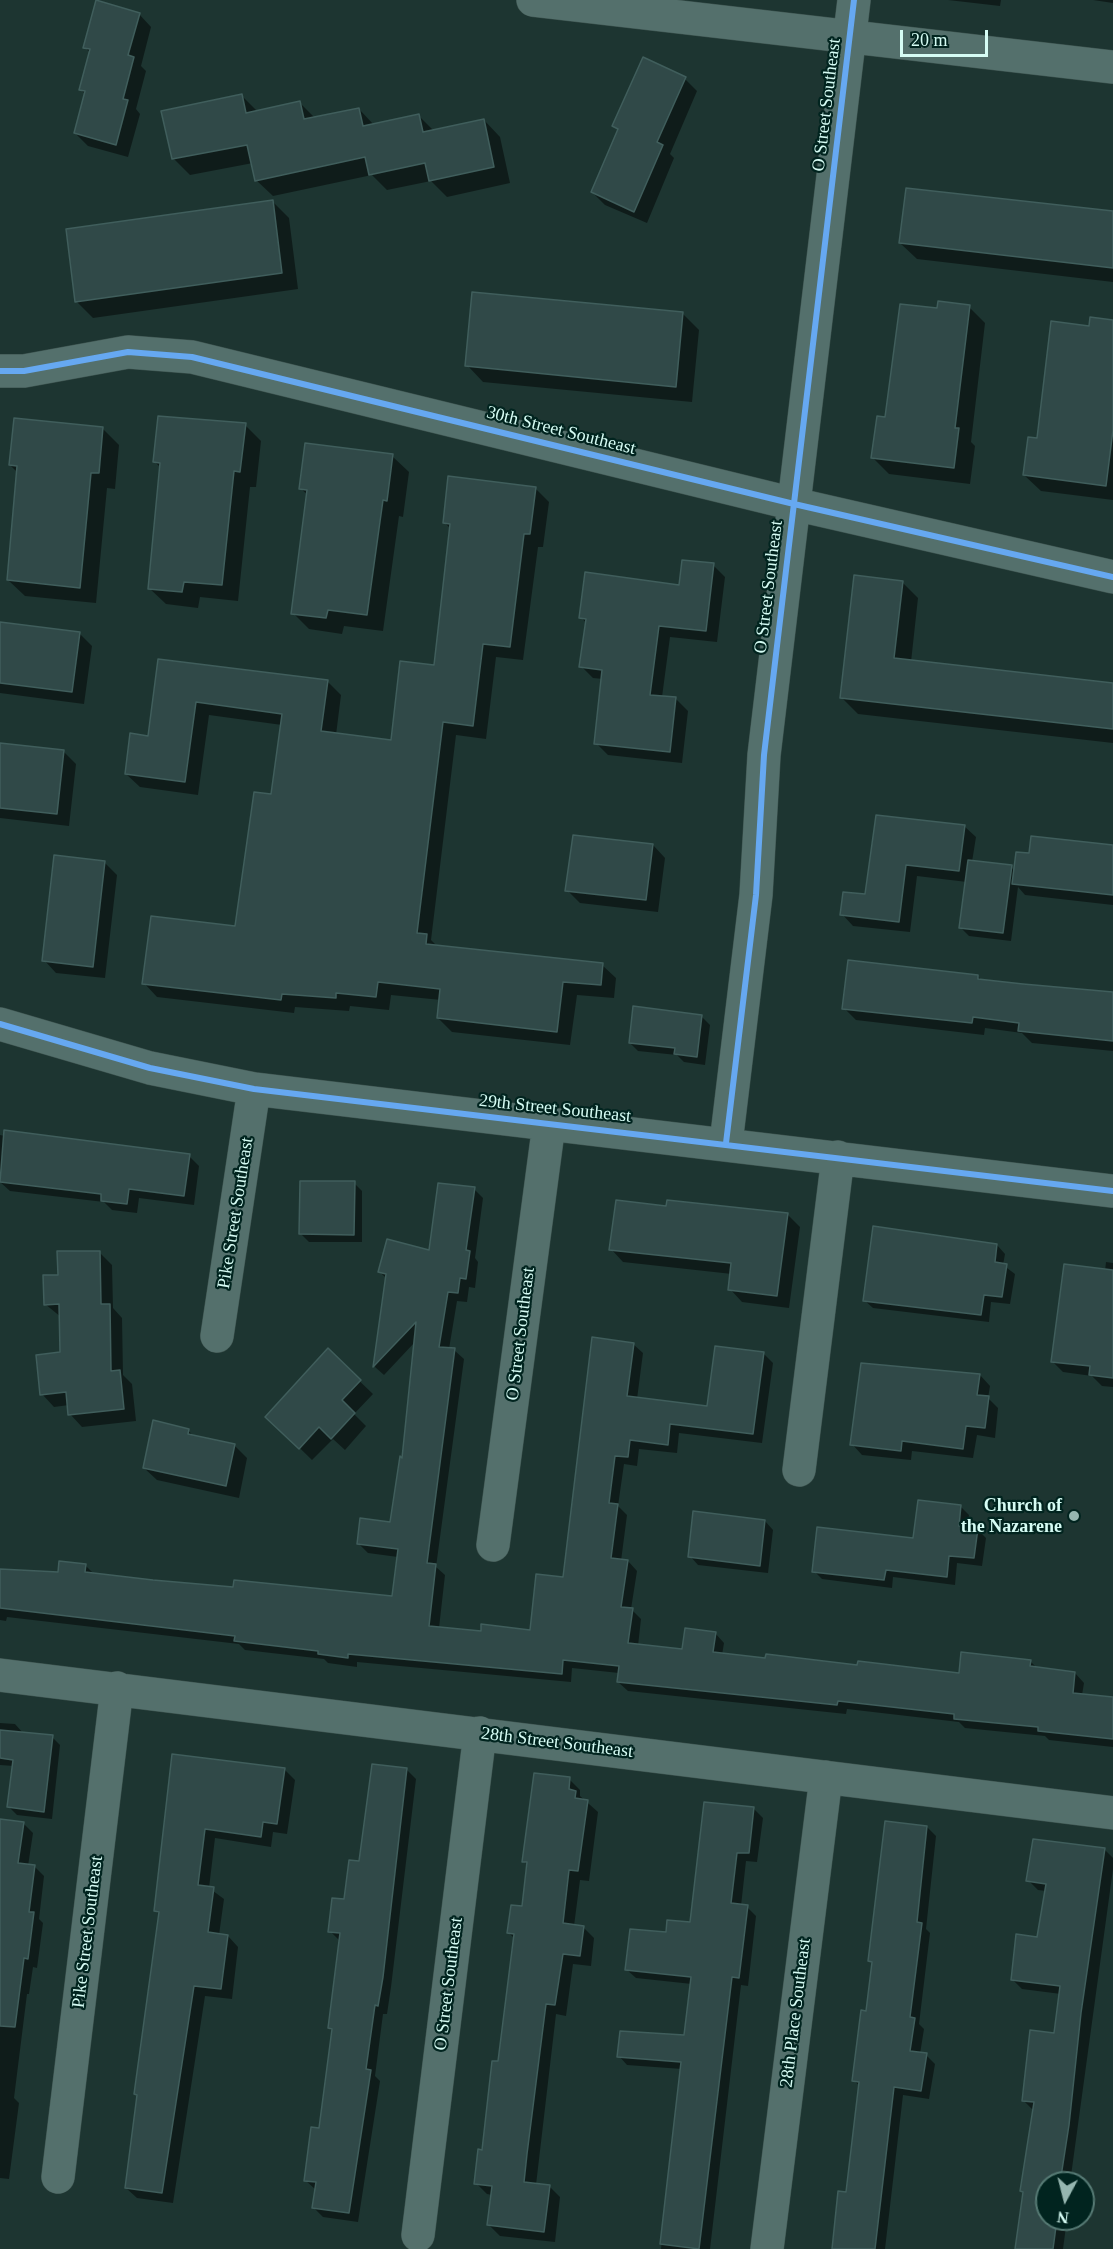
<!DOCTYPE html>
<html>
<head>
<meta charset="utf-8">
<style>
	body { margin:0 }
	#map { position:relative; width:1113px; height:2249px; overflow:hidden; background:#1d3531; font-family:Georgia,serif }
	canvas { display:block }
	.north { position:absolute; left:1035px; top:2171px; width:60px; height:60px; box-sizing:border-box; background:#01241f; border:2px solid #567a74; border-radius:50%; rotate:187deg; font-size:16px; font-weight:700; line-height:24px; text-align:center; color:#d6fcf4 }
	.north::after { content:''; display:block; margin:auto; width:21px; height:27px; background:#95b6b0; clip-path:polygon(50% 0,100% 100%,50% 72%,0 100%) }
	.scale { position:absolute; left:900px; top:30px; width:88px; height:27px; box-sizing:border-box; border:3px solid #d6fcf4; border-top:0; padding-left:8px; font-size:18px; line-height:21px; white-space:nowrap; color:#d6fcf4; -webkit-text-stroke:4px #01241f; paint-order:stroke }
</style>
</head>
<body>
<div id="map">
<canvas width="1113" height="2249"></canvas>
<div class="north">N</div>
<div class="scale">20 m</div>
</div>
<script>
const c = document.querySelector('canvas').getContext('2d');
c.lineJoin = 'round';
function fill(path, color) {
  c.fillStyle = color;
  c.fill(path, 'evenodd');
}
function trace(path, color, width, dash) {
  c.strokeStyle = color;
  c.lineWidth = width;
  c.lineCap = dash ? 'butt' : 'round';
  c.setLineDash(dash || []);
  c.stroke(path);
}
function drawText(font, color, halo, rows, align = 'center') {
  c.font = font + ' Georgia,serif';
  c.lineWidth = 4.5;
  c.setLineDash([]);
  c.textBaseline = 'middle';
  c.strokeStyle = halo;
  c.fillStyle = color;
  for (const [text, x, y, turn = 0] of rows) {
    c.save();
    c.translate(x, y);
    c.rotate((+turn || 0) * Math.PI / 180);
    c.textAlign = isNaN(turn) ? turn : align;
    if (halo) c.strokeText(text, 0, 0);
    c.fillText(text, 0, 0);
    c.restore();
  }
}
const shadow = new Path2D(`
	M948,0H1001L1000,6Z
	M1093,0H1113V3Z
	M139,14L151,27L141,66L146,71L136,109L140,114L128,157L88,146L75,133L86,95L80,89L90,53L85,47Z
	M685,79L697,91L670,154L674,158L647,223L605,205L592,192L619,131L614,126Z
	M241,95L258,112L300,103L315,118L359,109L374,125L419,116L434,131L484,120L500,137L510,183L447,197L431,181L387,190L372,175L273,196L256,180L253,163L190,175L174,159L163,112Z
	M273,202L289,218L298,289L93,318L76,301Z
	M1113,212V282L917,259L900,243Z
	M969,307L985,323L971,442L975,446L970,484L889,474L873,458L886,418L938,310Z
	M683,314L699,330L692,402L483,382L467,365Z
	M1113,322V500L1041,491L1024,475L1038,440L1090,328Z
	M245,425L261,441L256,487H250L238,601L200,597L198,608L166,604L149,588L161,468L155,462Z
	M102,428L119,445L115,489L107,488L96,603L25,596L8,580L18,473L10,465Z
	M392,456L409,472L403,517L399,516L383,631L344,626L342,634L309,629L293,613L308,495L301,489Z
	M535,488L549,502L543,547H538L523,660L496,657L486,739L456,735L431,940L437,946L602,965L616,978L614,998L577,995L570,1045L452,1032L438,1018L441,1000L391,995L389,1010L350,1006L349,1011L295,1007L294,1013L157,997L144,983L237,928L272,796L282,725L209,715L198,795L140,787L126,774L149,737L160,661L327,681L341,695L336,735L392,741L435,667L451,529L444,522Z
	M713,565L725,577L717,642L670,637L662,697L676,699L688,711L682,763L608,755L596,743L603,679L593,678L581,666L587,624L581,617L680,586Z
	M902,582L918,598L911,662L1113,685V743L858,714L841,697Z
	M0,623L79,633L92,646L84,704L0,693Z
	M0,745L63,751L76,764L69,826L0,818Z
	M877,816L964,826L976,837L972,862L1011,867L1015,871L1030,855L1113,847V905L1025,895L1018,887L1011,941L969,936L961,928L967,882L917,876L910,932L853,926L842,914L867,896Z
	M653,845L665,858L658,912L580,903L567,890Z
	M104,862L117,875L105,978L56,973L44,960Z
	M978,976L982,981L1113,995V1051L1032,1043L1022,1033L985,1028L984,1035L856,1020L844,1008Z
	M701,1016L710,1025L705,1065L684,1062L677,1055L638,1051L630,1043Z
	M5,1132L189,1156L199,1166L194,1205L139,1198L137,1213L112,1210L104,1202L10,1191L0,1182V1135L5,1136Z
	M354,1183L362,1191V1242H309L301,1234Z
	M474,1189L483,1198L475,1258L478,1262L475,1288L469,1287L467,1302L457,1301L449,1349L454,1350L464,1359L436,1567L445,1575L439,1628L482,1633L531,1631L564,1579L633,1344L643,1353L637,1399L708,1407L763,1353L773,1363L762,1443L679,1433L677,1453L639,1449L637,1466L624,1464L618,1506L627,1515L621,1561H628L637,1571L631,1609L641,1619L638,1646L684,1651L715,1633L724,1643L722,1655L960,1675L1030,1661L1038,1669L1075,1673L1084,1683L1082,1695L1113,1699V1747L1049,1740L1045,1736L965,1728L959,1722L847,1709L846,1714L628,1691L618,1682L619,1673L572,1668L571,1682L357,1662V1667L328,1663L324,1659L245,1650L239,1644L7,1617L6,1621L0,1620V1570L59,1574L85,1565L94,1574L234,1589L393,1597L398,1557L368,1553L358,1543L391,1523L403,1461L415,1342L384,1375L375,1367L387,1279L380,1272L430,1252Z
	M667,1207L788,1215L800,1227L789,1308L742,1302L730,1289L732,1274L623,1262L611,1249Z
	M997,1245L1005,1254L1003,1265L1015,1274L1010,1304L991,1302L989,1322L873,1308L864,1300Z
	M99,1252L112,1265L113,1308L122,1318L123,1375L132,1384L136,1421L82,1427L70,1414L69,1405L54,1407L42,1394L61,1354V1317L45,1304L59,1277Z
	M1106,1262L1113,1263V1387L1102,1386L1092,1376L1063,1372L1052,1361L1105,1271Z
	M328,1351L373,1394L354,1414L366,1426L345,1450L333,1439L312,1460L268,1417Z
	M980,1375L990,1386L988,1398L998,1408L995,1438L977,1435L973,1458L912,1451L911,1460L862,1455L852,1444Z
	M188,1430L194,1437L234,1445L247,1458L239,1498L157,1480L144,1468Z
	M961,1507L969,1515L967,1528L977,1529L986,1538L982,1566L957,1563L955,1585L893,1577L892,1588L822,1579L814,1571L914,1540Z
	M765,1521L773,1530L768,1573L698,1565L690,1556Z
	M0,1723L15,1724L23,1733L52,1737L60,1745L52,1819L17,1815L9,1807L14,1766L0,1765Z
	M173,1756L284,1769L295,1780L287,1834L273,1832L271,1847L215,1838L209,1888L224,1899L219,1935L228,1936L238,1947L232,1999L205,1996L173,2203L137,2198L126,2188L139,2097L135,2094L160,1915L155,1911Z
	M407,1770L416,1779L391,1987L387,2014H383L375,2076L380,2081L358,2222L323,2217L314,2208L316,2190L305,2180L320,2130L333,2032L329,2028L339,1940L330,1931Z
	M569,1779L580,1790V1796L598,1812L589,1881L580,1880L574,1926L583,1927L594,1938L591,1966L573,1964L566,2016L556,2014L536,2185L549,2186L560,2197L555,2242L500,2236L489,2225L492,2195L487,2194L476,2183L499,2063L515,1939L509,1933L523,1908L528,1866L524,1861Z
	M754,1809L763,1818L757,1862L746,1861L741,1906L747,1907L756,1916L748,1986L741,1985L710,2249H661L682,2069L627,2065L619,2056L685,2037L692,1984L636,1978L627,1970L667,1934L692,1924Z
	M0,1820L23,1823L33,1833L28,1866H34L44,1876L39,1919L43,1923L37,1968L33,1967L29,1994H27L14,2098L19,2103L9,2179L0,2178Z
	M927,1827L936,1836L926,1929L930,1933L919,2024L924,2029L920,2054L926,2055L935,2064L929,2099L903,2095L885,2249H832L847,2193L860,2086L853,2080L868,2012L874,1965L870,1961Z
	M1105,1850L1113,1858V1869L1070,2183H1047V2219H1067L1063,2249H1016L1033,2110L1023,2100L1055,2034L1061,1994L1022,1989L1012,1979L1038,1939L1046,1891L1038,1890L1028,1880Z`);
const building = new Path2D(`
	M96,0L140,13L128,55L134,57L123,99L128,100L116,145L74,133L85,91L79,90L90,49L83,48Z
	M643,57L686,77L657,142L663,145L634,212L591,192L618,129L612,126Z
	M242,94L246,113L300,101L304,119L359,108L363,126L419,114L423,132L484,119L494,167L429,181L425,163L369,175L365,157L255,181L247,145L172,159L161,111Z
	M906,188L1113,211V268L899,243Z
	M273,200L282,273L75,302L66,229Z
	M472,292L683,312L676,387L465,366Z
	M938,301L970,305L955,428H959L954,468L871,458L877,416L885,417L900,304L937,308Z
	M1090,317L1113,320V430L1106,486L1023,475L1028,437L1037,438L1051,321L1089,326Z
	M158,416L246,423L240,472L234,471L222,585L184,582L182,592L148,589L160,463L153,462Z
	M14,418L103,427L99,473H91L80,588L7,580L17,466L9,465Z
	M305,443L393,454L387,501L383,500L367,615L328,610L326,618L291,614L307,490L299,489Z
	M448,476L536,487L530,534H524L510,647L483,644L473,726L443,722L417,933L427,934L426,944L603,963L601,985L563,982L557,1032L437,1018L440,989L378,982L376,997L336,993V998L282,994L281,1000L142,984L151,916L235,926L254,792L271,794L282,714L196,702L185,782L125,774L130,733L148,736L158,659L328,680L321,731L391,740L400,661L434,665L450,524L443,523Z
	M682,560L714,563L706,631L659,626L650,695L676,697L670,752L594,744L602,670L579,667L586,619L579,618L585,572L679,585Z
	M854,575L903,581L894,658L1113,683V729L840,698Z
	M0,622L80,632L72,692L0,683Z
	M0,743L64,750L57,814L0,808Z
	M876,815L965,825L959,871L906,865L899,922L840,915L843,892L865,894Z
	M573,835L653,844L646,900L565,891Z
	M1031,836L1113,845V895L1012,884L1016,852L1029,853Z
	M54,855L105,861L93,967L42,961Z
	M968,860L1012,865L1003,933L959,928Z
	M848,960L978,975V979L1023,984L1113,992V1041L1018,1031L1019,1023L973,1017L972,1023L842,1009Z
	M633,1006L702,1015L697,1057L674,1054L675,1048L629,1043Z
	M4,1130L190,1154L184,1196L129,1189L127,1204L101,1201V1194L0,1182Z
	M300,1181H355L354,1235L299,1234Z
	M438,1183L475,1187L466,1250L470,1251L466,1279L460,1278L458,1293L448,1292L439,1347L455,1348L427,1563L436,1564L429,1626L481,1631V1624L530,1630L536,1574L563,1577L592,1337L634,1343L627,1396L707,1406L715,1346L764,1352L753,1434L670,1424L668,1445L630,1440L628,1457L615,1456L609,1503L618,1504L611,1558L628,1560L621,1607L633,1608L628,1643L682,1649L685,1628L716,1632L713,1652L765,1658L766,1654L857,1665L858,1661L959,1673L961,1652L1031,1660L1030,1666L1075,1672L1073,1693L1113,1697V1739L1038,1731V1727L954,1719V1714L838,1701L837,1705L617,1682L619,1666L563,1660L562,1674L348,1654V1658L318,1654V1651L234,1641L235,1636L0,1608V1569L58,1572L59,1561L86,1564L85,1572L153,1580L233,1587L234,1580L392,1596L398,1549L357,1544L360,1518L390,1522L400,1456L402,1458L416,1322L373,1367L386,1274L378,1272L387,1239L429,1250Z
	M616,1200L666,1206L667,1200L788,1213L777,1296L728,1290L731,1263L609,1250Z
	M873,1226L997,1244L995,1262L1007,1264L1002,1297L984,1295L981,1315L863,1301Z
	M57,1251H100L101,1304H110L111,1371L120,1370L124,1409L68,1415L66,1392L40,1395L36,1355L60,1352L59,1304L44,1305L43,1275H58Z
	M1064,1264L1113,1270V1378L1089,1375L1090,1366L1051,1362Z
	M328,1348L361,1380L342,1400L355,1413L331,1439L319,1427L299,1449L265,1417Z
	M861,1363L980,1374L977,1395L989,1396L985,1428L966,1426L963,1449L902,1441L901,1451L850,1445Z
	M153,1420L189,1429L188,1434L235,1444L226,1486L143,1468Z
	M918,1500L961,1505L959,1526L978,1528L974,1558L949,1556L947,1577L886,1570L884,1580L812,1572L817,1527L913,1538Z
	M693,1511L765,1520L760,1566L688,1557Z
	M0,1730L53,1735L44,1812L7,1807L13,1760L0,1758Z
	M172,1754L285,1768L277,1824L263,1822L261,1837L205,1829L198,1885L214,1887L208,1932L228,1935L221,1989L194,1986L162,2193L125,2188L137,2095L134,2094L159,1912L154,1911Z
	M372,1764L407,1768L383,1977L378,2006L375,2005L366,2069L371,2070L349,2213L312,2208L316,2182L304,2181L311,2127L319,2128L332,2029L328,2028L340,1933L328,1932L332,1898L344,1899L349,1860L359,1861Z
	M534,1773L570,1777L569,1789L576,1791L575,1798L588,1800L578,1871L569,1870L563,1923L584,1926L580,1956L563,1954L555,2005L546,2004L527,2154L524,2182L550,2185L544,2232L487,2225L492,2186L474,2184L478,2149L482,2150L492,2061H498L514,1934L507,1933L511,1905L522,1906L527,1862H522Z
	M704,1802L754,1807L749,1853H737L731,1903L748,1905L739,1978L732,1977L699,2249L660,2244L681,2062L617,2057L620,2031L684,2035L691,1977L625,1970L630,1929L666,1932L667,1920L690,1922Z
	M0,1819L24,1822L18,1863L35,1865L29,1912H34L28,1959L24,1958L15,2027L0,2026Z
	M885,1821L927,1826L917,1922L922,1923L910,2017L915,2018L910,2051L927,2053L921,2091L894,2087L875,2249H832L838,2191L846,2192L859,2082L852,2081L861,2010L866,2011L872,1962L868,1961Z
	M1033,1839L1105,1848L1081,2013L1069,2125L1060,2183H1047V2219H1057L1053,2249H1015L1023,2192L1020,2191L1034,2102L1022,2101L1030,2030L1054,2033L1060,1986L1011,1980L1016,1934L1037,1937L1046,1884L1026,1881Z`);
const minor = new Path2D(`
	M533,0L1113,67
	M0,371H24L128,352L192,357L794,504L1113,577
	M0,1024L150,1068L254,1089L1113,1191
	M726,1143L756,895L764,755L854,0
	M217,1336L254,1089
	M799,1470L838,1157
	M493,1545L549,1124
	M0,1675L1113,1813
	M58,2177L117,1688
	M418,2235L480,1733
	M767,2249L826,1777`);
const cycleway = new Path2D(`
	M0,371H24L128,352L192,357L794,504L1113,577
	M0,1024L150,1068L254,1089L1113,1191
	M726,1143L756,895L764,755L854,0`);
const markers = [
	[1074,1516,6,"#95b6b0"]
];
const streetNames = [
	["O Street Southeast",827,105,-83],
	["30th Street Southeast",561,431,14],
	["O Street Southeast",769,587,-83],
	["29th Street Southeast",555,1109,6],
	["Pike Street Southeast",236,1213,-81],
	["O Street Southeast",521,1334,-83],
	["28th Street Southeast",557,1743,7],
	["Pike Street Southeast",88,1932,-83],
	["O Street Southeast",449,1984,-83],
	["28th Place Southeast",796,2013,-83]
];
const poiNames = [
	["Church of",1062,1506],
	["the Nazarene",1062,1527]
];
fill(shadow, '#0007');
fill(building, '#304948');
trace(building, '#405e5c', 1.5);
trace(minor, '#3c524e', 34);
trace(minor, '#54706c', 33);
trace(cycleway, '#66a8f1', 6);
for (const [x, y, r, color] of markers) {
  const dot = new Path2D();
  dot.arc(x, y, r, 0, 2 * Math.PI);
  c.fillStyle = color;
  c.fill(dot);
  trace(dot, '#01241f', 2);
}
drawText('18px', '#d6fcf4', '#01241f', streetNames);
drawText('bold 18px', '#d6fcf4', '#01241f', poiNames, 'right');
</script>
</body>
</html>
